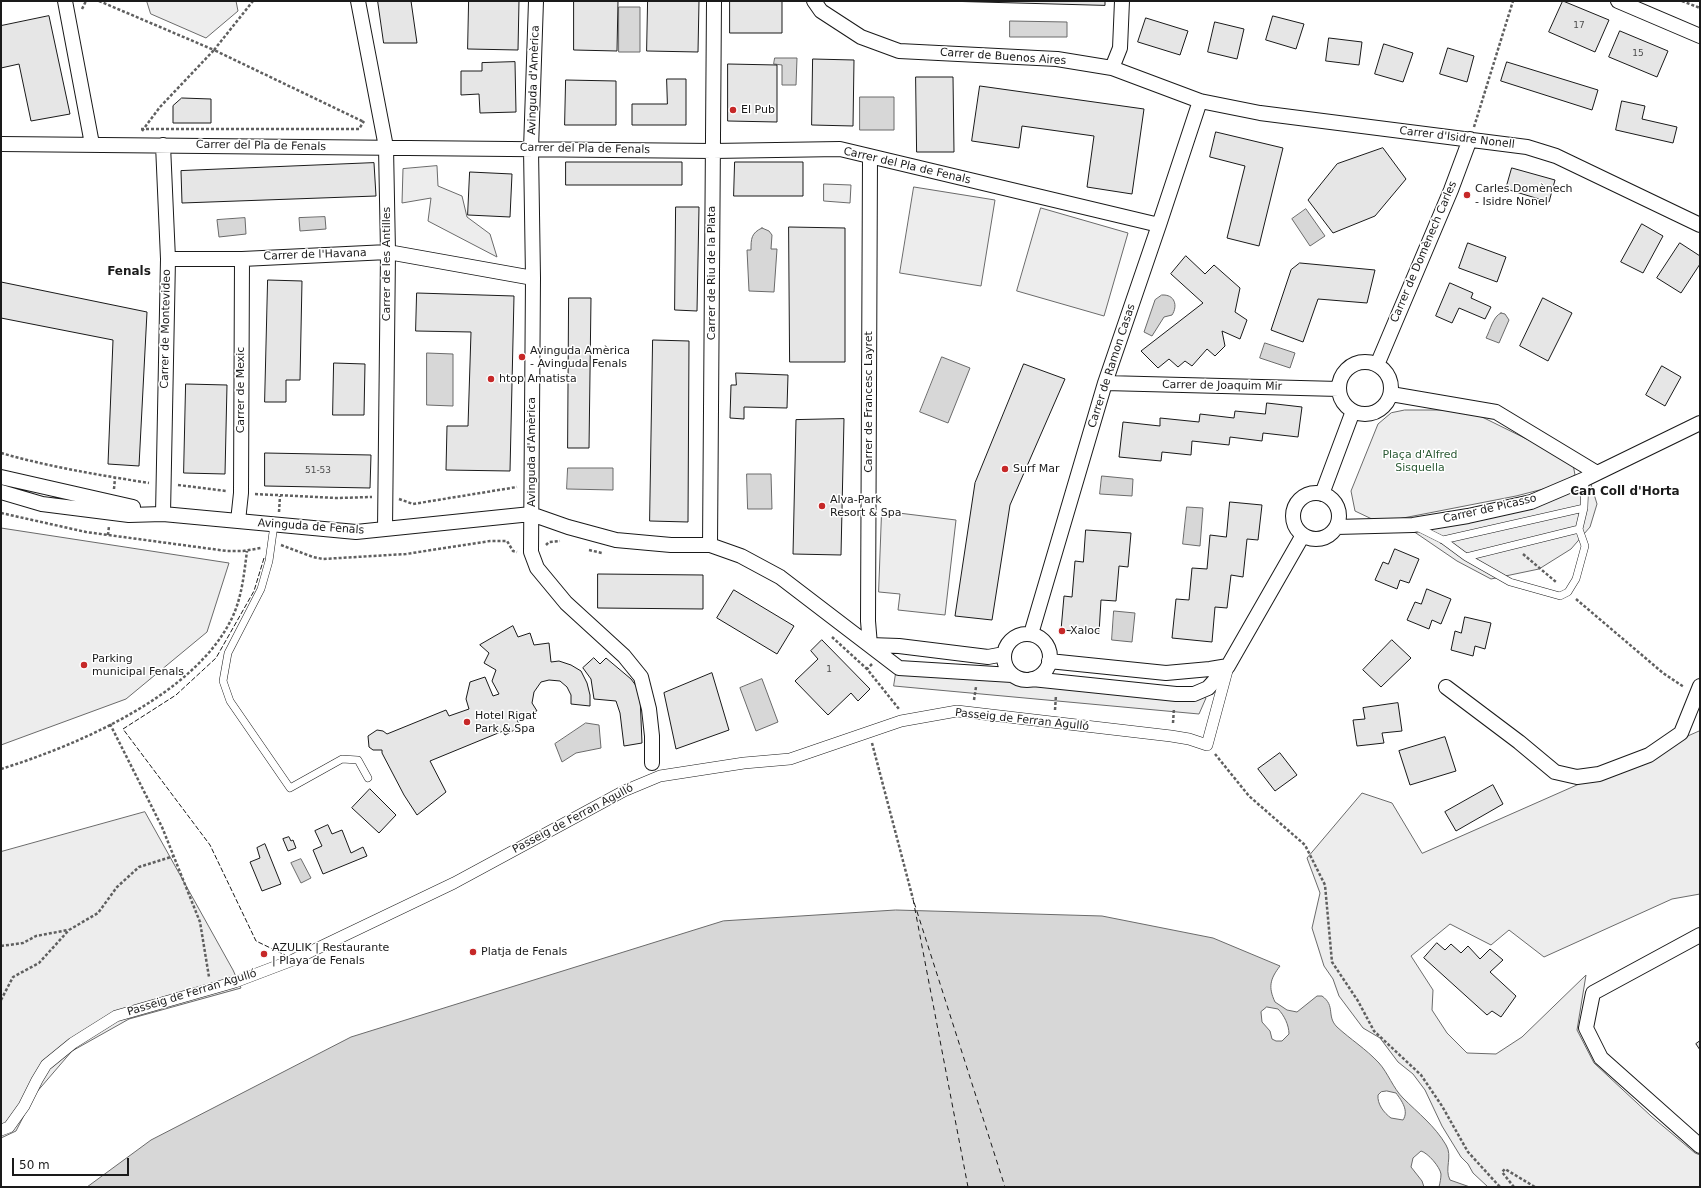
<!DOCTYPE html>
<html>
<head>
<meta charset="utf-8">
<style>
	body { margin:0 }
	#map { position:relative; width:1701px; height:1188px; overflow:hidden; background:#fff; font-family:"DejaVu Sans",sans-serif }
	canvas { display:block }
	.frame { position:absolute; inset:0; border:2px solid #1a1a1a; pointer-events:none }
	.scale { position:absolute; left:12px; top:1158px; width:117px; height:18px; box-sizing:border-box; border:2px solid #1a1a1a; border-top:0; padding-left:5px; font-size:12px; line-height:14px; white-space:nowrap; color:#1a1a1a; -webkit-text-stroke:3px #fff; paint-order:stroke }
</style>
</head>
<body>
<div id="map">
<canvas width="1701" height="1188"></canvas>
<div class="frame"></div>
<div class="scale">50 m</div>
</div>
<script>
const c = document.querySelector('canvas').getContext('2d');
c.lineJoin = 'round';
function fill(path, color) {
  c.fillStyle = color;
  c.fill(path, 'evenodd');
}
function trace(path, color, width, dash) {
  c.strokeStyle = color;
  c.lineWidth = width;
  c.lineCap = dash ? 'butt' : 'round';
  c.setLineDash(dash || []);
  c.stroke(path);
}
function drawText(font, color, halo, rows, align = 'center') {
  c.font = font + ' "DejaVu Sans",sans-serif';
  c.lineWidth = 3;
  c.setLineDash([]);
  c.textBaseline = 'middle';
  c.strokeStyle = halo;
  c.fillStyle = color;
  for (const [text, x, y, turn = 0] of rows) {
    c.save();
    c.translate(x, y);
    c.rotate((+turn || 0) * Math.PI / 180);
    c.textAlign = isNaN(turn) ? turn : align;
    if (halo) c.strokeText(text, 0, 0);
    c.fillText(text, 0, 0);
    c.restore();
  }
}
const built = new Path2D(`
	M147,1H236L238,11L206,38L151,14Z
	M437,166L438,186L462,196L467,217L490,234L497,257L428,221L431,198L402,203L403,169Z
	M824,184L851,185L850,203L824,201Z
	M914,187L995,200L981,286L900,273Z
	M1041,208L1128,233L1104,316L1017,291Z
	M1405,410H1452L1478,415L1563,457L1573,464L1575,475L1555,486L1516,496L1398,519L1374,520L1355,511L1351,491L1378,424L1391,413Z
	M1591,484L1597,504L1590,527L1571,549L1539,569L1491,579L1457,561L1413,531L1532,508Z
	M882,511L956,520L945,615L898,610L900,594L879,592Z
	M1,528L229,563L207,632L126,699L1,745Z
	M897,667L1176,694H1194L1206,698L1199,714L894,686Z
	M1700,731V894L1672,899L1544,957L1509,930L1491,945L1450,924L1411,956L1433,990L1432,1010L1447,1033L1467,1053L1496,1054L1522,1037L1586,975L1577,1030L1594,1063L1651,1116L1695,1153L1700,1155V1187H1488L1473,1173L1468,1164L1461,1157L1442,1126L1425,1090L1413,1074L1398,1062L1380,1038L1363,1028L1339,996L1333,979L1324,966L1312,928L1320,893L1307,858L1362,793L1392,803L1422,853Z
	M145,812L233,970L241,988L129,1019L72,1051L35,1094L16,1131L1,1138V852Z`);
const water = new Path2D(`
	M619,7H640V52H619Z
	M1010,21L1067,22V37H1010Z
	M775,58H797L796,85H782V65L774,64Z
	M860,97H894V130H860Z
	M1306,209L1325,236L1310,246L1292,219Z
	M325,217L326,229L300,231L299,218Z
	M245,218L246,234L219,237L217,220Z
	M762,228L769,231L772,235L771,249H777L774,292L749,291L747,250H751C751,239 751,233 762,228Z
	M1162,295C1175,294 1178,306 1172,315L1164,317L1152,336L1144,332L1155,300Z
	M1501,313L1505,314L1509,320L1499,343L1486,338C1490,331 1493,316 1501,313Z
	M1265,343L1295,353L1290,368L1260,358Z
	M427,353L453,354V406L427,405Z
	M942,357L970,368L948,423L920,412Z
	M568,468H613V490L567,489Z
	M747,474H771L772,509H748Z
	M1102,476L1133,479L1132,496L1100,494Z
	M1187,507L1203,508L1200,546L1183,544Z
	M1114,611L1135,613L1132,642L1112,640Z
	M762,679L778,722L756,731L740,688Z
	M586,723L599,725L601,748L576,753L562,762L555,744Z
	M301,859L311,878L301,883L291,863Z
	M896,910L1102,916L1213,938L1280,966C1270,979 1268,987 1275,1002L1287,1010L1297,1012L1317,996H1322C1336,1006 1326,1016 1337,1027C1350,1039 1366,1049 1379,1063C1388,1073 1393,1088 1403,1098C1418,1113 1435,1126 1446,1145C1453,1156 1444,1169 1450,1180L1470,1187H1439C1440,1183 1441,1178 1441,1174C1440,1167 1428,1153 1421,1151L1413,1158L1411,1167L1422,1181L1424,1187H87L151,1140L351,1037L723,921ZM1267,1007L1278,1009C1284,1015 1289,1025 1289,1034L1282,1041H1276L1272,1039L1270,1031L1262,1022L1261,1012ZM1387,1091L1396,1093C1402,1101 1409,1111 1403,1120L1391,1118C1384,1113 1377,1104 1378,1095L1381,1092Z`);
const ferry = new Path2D(`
	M968,1187L913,899L1005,1187`);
const building = new Path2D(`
	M378,1H411L417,43H384Z
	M469,1H519L518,50L468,49Z
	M574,1H618L617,51L574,50Z
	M648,1H699L698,52L647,51Z
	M730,1H782V33H730Z
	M944,1H1105V5Z
	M1563,1L1609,20L1595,52L1549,32Z
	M49,16L70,114L31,121L19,64L1,68V26Z
	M1273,16L1304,24L1296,49L1266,40Z
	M1146,18L1188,31L1180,55L1138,42Z
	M1215,22L1244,29L1237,59L1208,52Z
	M1620,31L1668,51L1657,77L1609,57Z
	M1329,38L1362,42L1359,65L1326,61Z
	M1384,44L1413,53L1403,82L1375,74Z
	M1448,48L1474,56L1467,82L1440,74Z
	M813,59L854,60L853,126L812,125Z
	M515,62L516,112L480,113L479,94L461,95V71H482V63Z
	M1507,62L1598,90L1592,110L1501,81Z
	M728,64L777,65V122L728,121Z
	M916,77H953L954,152H917Z
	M667,79H686V125H632V104H667Z
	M566,80L616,81V125H565Z
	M980,86L1144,109L1132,194L1087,187L1094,136L1022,126L1019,148L972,141Z
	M182,98L211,99V123H173V106Z
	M1622,101L1645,106L1642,119L1677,127L1673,143L1616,130Z
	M1216,132L1283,148L1259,246L1227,238L1245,166L1210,157Z
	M1383,148L1406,179L1375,216L1333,233L1308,200L1337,164Z
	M566,162H682V185H566Z
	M735,162H803V196H734Z
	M374,163L376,196L182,203L181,171Z
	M1512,168L1555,180L1549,202L1506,189Z
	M470,172L512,174L510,217L468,215Z
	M676,207H699L697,311L675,310Z
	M1642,224L1663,236L1643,273L1621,262Z
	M789,227L845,228V362H790Z
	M1468,243L1506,257L1497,282L1459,268Z
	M1680,243L1700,256V264L1681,293L1657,278Z
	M1186,256L1205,274L1214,265L1240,288L1235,312L1247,320L1240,339L1222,331L1225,346L1215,356L1207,349L1192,366L1185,361L1178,367L1169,359L1158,368L1141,351L1203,303L1171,274Z
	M1300,263L1375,270L1367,303L1318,299L1303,342L1271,330L1291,270Z
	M268,280L302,281L300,380H286V402H265Z
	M1,282L147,312L139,466L108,464L113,340L1,318Z
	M1450,283L1473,293L1471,298L1491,307L1485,319L1459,308L1452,323L1436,316Z
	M417,293L514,296L510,471L446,470L447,426H468L471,332L416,331Z
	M569,298H591L589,448H568Z
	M1543,298L1572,313L1548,361L1520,346Z
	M653,340L689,341L688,522L650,521Z
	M334,363L365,364L364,415H333Z
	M1024,364L1065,379L1010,505L992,620L955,616L975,483Z
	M1662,366L1681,377L1665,406L1646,395Z
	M736,373L788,375L787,408L744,407V419L730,418L731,385H736Z
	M186,384L227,385L225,474L184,473Z
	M1267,403L1302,407L1298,437L1263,433L1262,441L1230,437L1229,445L1192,441L1191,455L1162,452L1161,461L1119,457L1123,422L1160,426V418L1199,422L1200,414L1234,418L1235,411L1265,414Z
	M844,419L841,555L793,554L796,420Z
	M265,453L371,455L370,488L265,486Z
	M1230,502L1262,505L1258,540L1247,539L1243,577L1231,575L1227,608L1215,607L1212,642L1172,638L1176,599L1189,600L1192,568L1207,569L1210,535L1226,537Z
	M1086,530L1131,533L1128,567L1119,566L1116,601L1101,600L1099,633L1061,630L1064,596L1072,597L1075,561L1083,562Z
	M1395,549L1419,559L1409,583L1400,580L1397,589L1375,580L1383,562L1388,564Z
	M598,574L703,575V609L598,608Z
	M1427,589L1451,599L1441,624L1432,620L1429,629L1407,620L1415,602L1421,604Z
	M734,590L794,626L777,654L717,618Z
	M1465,617L1491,623L1485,649L1475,646L1473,656L1451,650L1455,631L1461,633Z
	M513,626L518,637L530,633L534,645L549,643L551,662L559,661L571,665L581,671L587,683L590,695V706L571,704V695L567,687L560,681L549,680L541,682L534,692L532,703L537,711L516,717L520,727L505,735L503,731L430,761L446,792L417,815L404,795L382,753V750H373L369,747L368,736L377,730L383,731L387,734L446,710L449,716L469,709L466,699L470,682L485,677L493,696L499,694L492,681L496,670L484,663L489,653L480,645Z
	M822,640L870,689L858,701L851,693L828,715L795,681L818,659L811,651Z
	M1392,640L1411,658L1381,687L1363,670Z
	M594,658L600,664L606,658L631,679L637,687L640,696L642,743L624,746L620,713L616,701L594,699L591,679L583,668Z
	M712,673L729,730L676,749L664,693Z
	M1398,703L1402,731L1382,733L1384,743L1357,746L1353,720L1365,719L1363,708Z
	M1445,737L1456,771L1410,785L1399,751Z
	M1280,753L1297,775L1275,791L1258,769Z
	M1493,785L1503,804L1456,831L1445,812Z
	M370,789L396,815L379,833L352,808Z
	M328,825L332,834L342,830L351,853L363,847L367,856L323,874L313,850L322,846L315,831Z
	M289,837L291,841L293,840L296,848L288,851L283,839Z
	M265,844L281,884L262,891L250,862L260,858L257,848Z
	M1437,943L1445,950L1451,944L1461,953L1468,946L1480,959L1490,949L1503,960L1490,972L1516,996L1501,1017L1492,1011L1487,1015L1424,958Z
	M1700,1041V1050L1696,1044Z`);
const path = new Path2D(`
	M99,1L214,50L253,1
	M1682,1L1700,8
	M82,9L86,1
	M1474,127L1513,1
	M141,129H359L364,121
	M142,131L160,107L214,50L364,122
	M1,453C50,467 99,475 149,483
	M178,485L226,491
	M114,489L115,478
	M255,494L337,498L372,497
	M399,499L413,504L517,487
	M279,512L280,496
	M1,513L86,532L227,551H243L261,548
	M108,535L109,526
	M281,545L313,557L323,559L406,554L490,541H507L513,551L517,552
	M546,545L549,542L560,541
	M589,550L602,553
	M1523,554L1556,582
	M1576,599L1663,673L1684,687
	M832,637L867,669
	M872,664L867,669L899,709
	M974,700L976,687
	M1055,710L1056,695
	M1173,723L1174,708
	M110,724L162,827L200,922L209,977
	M872,743L913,899
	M1215,754L1249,796L1305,845L1325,885L1332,962L1358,1001L1374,1031L1421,1075L1442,1106L1468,1152L1500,1187
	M1,769C78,745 195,695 232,618C242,597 244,574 247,551
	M1,946L23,943L36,936L68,930
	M1,1000L13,977L39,963L69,930L98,913L117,887L139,867L174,856
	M1514,1187L1502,1172L1505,1169L1535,1187`);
const service = new Path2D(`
	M274,525L269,561L261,589L228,653L223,681L230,701L290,788L342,759L358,760L368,778
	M1415,526L1443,540L1466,557L1579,529L1584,508L1585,479
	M1443,540L1584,508
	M1466,557L1510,582L1560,596L1568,592L1576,579L1585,546L1579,529`);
const pedestrian = new Path2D(`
	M1,1130L9,1127L24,1106L37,1080L46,1065L73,1043L116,1016L235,982L293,960L454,883L624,791L660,776L744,763L790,759L901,721L957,711L1171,736L1189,739L1207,745L1228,667`);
const minor = new Path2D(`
	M65,1L92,144
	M358,1L386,147L388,252L385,529
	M536,1L531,149L533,278L531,552L537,568L566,603L624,656L641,677L649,709L652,736V763
	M814,1L821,11L861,37L899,51L1057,59L1112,68L1200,101L1260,113L1527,147L1556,156L1700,225
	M1618,1L1700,36
	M1112,68L1120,48L1122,1
	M1,144L713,151L840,149L1159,225
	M870,158L868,621L870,645
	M168,259H242L388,252L533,278
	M1339 388a26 26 0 1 1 52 0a26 26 0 1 1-52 0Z
	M1377,365L1451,190L1470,139
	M1105,383L1339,389
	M1391,394L1496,412L1597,473
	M1,477L133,507
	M1,492L42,504L129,515L163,514L356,532L531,514L568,527L616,540L671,545H710L741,556L780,577L899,668L1012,675
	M1293 516a23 23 0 1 1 46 0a23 23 0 1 1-46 0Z
	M1322,494L1353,411
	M163,514L168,259L163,145
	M238,521L241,493L242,259
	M1336,527L1413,525L1468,516L1531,502L1585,479L1700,423
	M710,545L714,1
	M1031,634L1105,383L1159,225L1200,101
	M1004 657a23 23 0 1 1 46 0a23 23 0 1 1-46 0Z
	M870,645L899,646L988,657L1004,654
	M1049,661L1166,673L1210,669L1228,666
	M1032,679L1176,694H1194L1208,688L1228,666L1303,535
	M1446,687L1519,742L1555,772L1577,777L1599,774L1649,755L1681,733L1700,686
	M1700,935L1593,993L1586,1028L1601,1058L1700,1146`);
const fence = new Path2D(`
	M264,558L254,591L216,658L176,695L123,729L210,845L256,941L285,955`);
const markers = [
	[733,110,4,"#c62828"],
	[1467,195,4,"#c62828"],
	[522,357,4,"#c62828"],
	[491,379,4,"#c62828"],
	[1005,469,4,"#c62828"],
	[822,506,4,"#c62828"],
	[1062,631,4,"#c62828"],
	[84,665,4,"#c62828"],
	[467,722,4,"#c62828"],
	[473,952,4,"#c62828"],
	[264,954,4,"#c62828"]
];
const numberNames = [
	["17",1579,26],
	["15",1638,54],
	["51-53",318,471],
	["1",829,670]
];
const streetNames = [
	["Carrer de Buenos Aires",1003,57,4],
	["Avinguda d'Amèrica",534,80,-88],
	["Carrer d'Isidre Nonell",1457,138,7],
	["Carrer del Pla de Fenals",261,146,1],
	["Carrer del Pla de Fenals",585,149,1],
	["Carrer del Pla de Fenals",907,166,13],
	["Carrer de Domènech Carles",1424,252,-67],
	["Carrer de l'Havana",315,255,-2],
	["Carrer de les Antilles",387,264,-90],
	["Carrer de Riu de la Plata",712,273,-90],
	["Carrer de Montevideo",166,329,-89],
	["Carrer de Ramon Casas",1112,366,-72],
	["Carrer de Joaquim Mir",1222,386,1],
	["Carrer de Mexic",241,390,-90],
	["Carrer de Francesc Layret",869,402,-90],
	["Avinguda d'Amèrica",532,452,-90],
	["Carrer de Picasso",1490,509,-13],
	["Avinguda de Fenals",311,527,4],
	["Passeig de Ferran Agulló",1022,720,6],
	["Passeig de Ferran Agulló",573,819,-28],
	["Passeig de Ferran Agulló",192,993,-17]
];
const poiNames = [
	["El Pub",741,110],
	["Carles Domènech",1475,189],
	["- Isidre Nonel",1475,202],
	["Avinguda Amèrica",530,351],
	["- Avinguda Fenals",530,364],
	["htop Amatista",499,379],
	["Surf Mar",1013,469],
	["Alva-Park",830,500],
	["Resort & Spa",830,513],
	["Xaloc",1070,631],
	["Parking",92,659],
	["municipal Fenals",92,672],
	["Hotel Rigat",475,716],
	["Park & Spa",475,729],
	["AZULIK | Restaurante",272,948],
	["| Playa de Fenals",272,961],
	["Platja de Fenals",481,952]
];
const parkNames = [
	["Plaça d'Alfred",1420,455],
	["Sisquella",1420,468]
];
const neighbourhoodNames = [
	["Fenals",129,272],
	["Can Coll d'Horta",1625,492]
];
fill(built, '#ededed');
trace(built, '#6a6a6a', 1);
fill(water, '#d7d7d7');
trace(water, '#6a6a6a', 1);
trace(ferry, '#1a1a1a', 1, [5, 4]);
fill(building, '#e6e6e6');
trace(building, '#1a1a1a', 1);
trace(service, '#1a1a1a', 8);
trace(pedestrian, '#1a1a1a', 12);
trace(minor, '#1a1a1a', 16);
trace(path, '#5f5f5f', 2.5, [3, 2]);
trace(service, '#fff', 7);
trace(pedestrian, '#fff', 11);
trace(minor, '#fff', 14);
trace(fence, '#1a1a1a', 1, [5, 2]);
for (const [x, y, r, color] of markers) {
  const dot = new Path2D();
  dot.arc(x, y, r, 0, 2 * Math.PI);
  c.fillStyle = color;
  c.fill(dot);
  trace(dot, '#fff', 1.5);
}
drawText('9px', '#4d4d4d', null, numberNames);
drawText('11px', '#1a1a1a', '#fff', streetNames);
drawText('11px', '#1a1a1a', '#fff', poiNames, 'left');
drawText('11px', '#2b5a34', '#fff', parkNames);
drawText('bold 12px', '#1a1a1a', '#fff', neighbourhoodNames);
</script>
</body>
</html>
